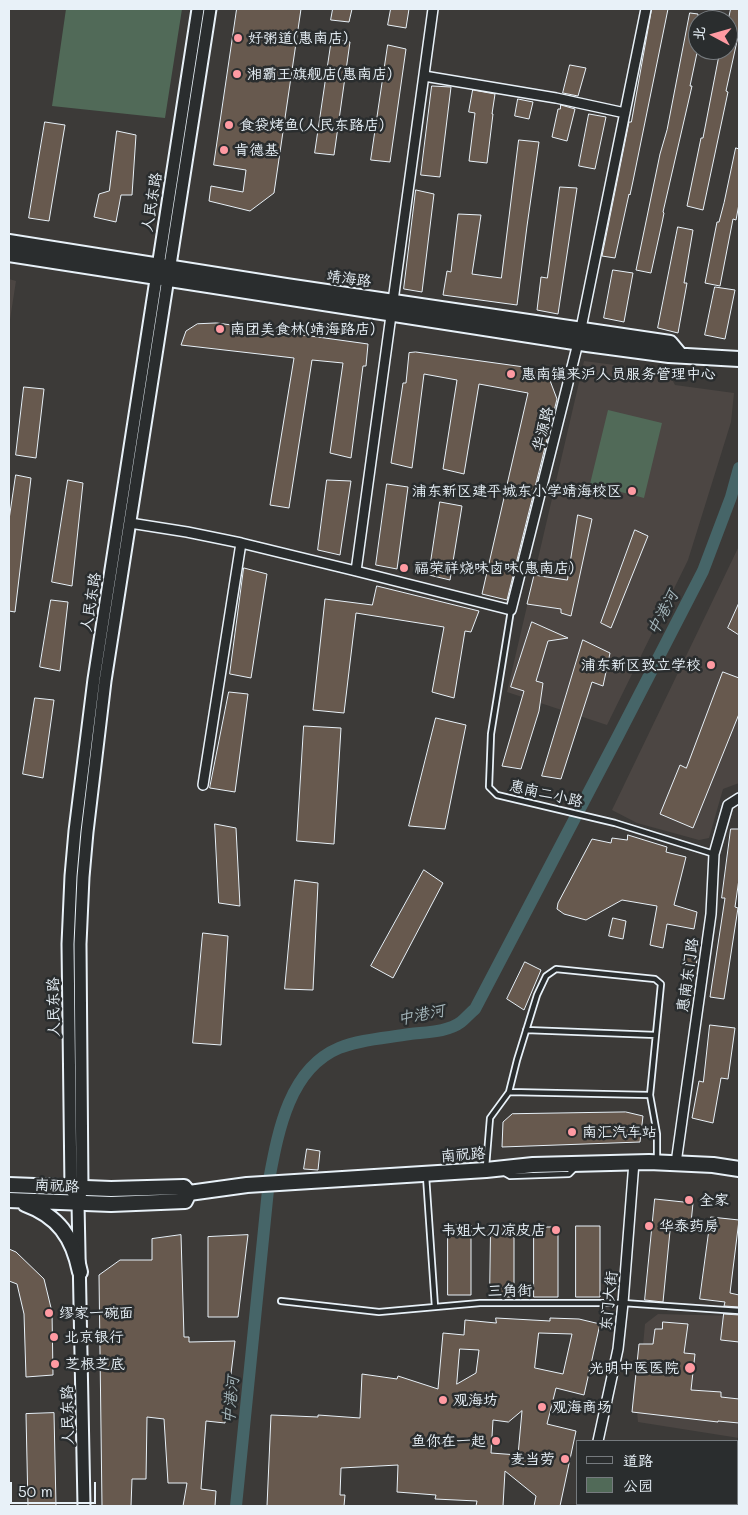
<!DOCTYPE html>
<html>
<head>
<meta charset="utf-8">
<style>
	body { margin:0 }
	#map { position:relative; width:748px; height:1515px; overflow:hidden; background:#3c3a38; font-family:Mali,"LXGW WenKai TC",sans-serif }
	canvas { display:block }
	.frame { position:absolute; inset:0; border:10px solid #e8f1f8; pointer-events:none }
	.legend { position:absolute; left:576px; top:1440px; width:162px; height:65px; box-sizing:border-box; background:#2a2d2e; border:1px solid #767b7f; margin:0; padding:6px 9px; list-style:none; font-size:15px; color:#e8f1f8 }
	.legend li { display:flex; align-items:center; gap:10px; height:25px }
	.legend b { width:25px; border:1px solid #767b7f }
	.north { position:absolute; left:688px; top:10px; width:50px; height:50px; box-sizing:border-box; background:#2a2d2e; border:1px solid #767b7f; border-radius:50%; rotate:276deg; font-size:14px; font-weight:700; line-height:20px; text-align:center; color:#e8f1f8 }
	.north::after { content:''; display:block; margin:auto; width:18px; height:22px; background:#ff9aa2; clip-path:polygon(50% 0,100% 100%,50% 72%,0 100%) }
	.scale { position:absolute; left:10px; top:1482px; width:86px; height:22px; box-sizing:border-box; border:2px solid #e8f1f8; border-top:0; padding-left:6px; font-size:15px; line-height:18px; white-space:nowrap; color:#e8f1f8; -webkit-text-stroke:4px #2a2d2e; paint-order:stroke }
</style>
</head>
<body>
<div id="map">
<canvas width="748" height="1515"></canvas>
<div class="frame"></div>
<ul class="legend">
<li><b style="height:6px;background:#2a2d2e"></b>道路</li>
<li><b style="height:14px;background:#516a58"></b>公园</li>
</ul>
<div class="north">北</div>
<div class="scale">50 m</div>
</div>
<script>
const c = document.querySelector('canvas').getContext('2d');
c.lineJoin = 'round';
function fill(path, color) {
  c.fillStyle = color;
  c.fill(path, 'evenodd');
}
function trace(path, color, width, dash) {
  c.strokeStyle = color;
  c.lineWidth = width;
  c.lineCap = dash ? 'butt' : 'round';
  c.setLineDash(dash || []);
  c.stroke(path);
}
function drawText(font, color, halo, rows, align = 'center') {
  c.font = font + ' Mali,"LXGW WenKai TC",sans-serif';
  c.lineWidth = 5;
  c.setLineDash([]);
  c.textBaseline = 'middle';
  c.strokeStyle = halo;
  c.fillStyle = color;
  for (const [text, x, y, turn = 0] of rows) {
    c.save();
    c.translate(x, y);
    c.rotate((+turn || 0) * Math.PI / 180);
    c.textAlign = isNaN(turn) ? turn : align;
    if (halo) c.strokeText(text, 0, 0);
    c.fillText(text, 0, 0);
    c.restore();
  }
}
const built = new Path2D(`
	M9,279L16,281L9,326Z
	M584,361L668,372L675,385L734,393L731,422L688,560L607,725L507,692Z
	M739,546V783L723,789L709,838L699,840L637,823L612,810Z
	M658,1314L739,1316V1438L638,1422L637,1411L645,1324Z`);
const green = new Path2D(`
	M66,9H182L165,118L52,106Z
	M608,410L662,423L644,498L590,484Z`);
const canal = new Path2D(`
	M236,1506L269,1180C278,1132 289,1069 339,1048C361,1039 387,1038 410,1034C426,1032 448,1032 461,1022C466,1018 470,1013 475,1009L618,736L703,571L731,497L739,468`);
const building = new Path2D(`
	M237,9H301L274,193L250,211L209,201L211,186L243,192L246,170L214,165Z
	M333,9H352L349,22L331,20Z
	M391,9H409L406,28L388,25Z
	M652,9H668L633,181L630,195L629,194L615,258L602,256L629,122H631Z
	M731,9H739V32L726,91L728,92L703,210L687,206L701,138H703L720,50H728V21Z
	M690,13L698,14V48L690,86H692L663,212L664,213L662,223L651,273L636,270L660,154L667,130Z
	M332,38L350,42L334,155L315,153Z
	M388,45L406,49L390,162L371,160Z
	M570,65L586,68L578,96L563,93Z
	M432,86L451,87L440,177L421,175Z
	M473,90L495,94L492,114H493L487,163L469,161L475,113L469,112Z
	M518,99L533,102L529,119L515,116Z
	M561,105L575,109L567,141L552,137L558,109H560Z
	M589,114L606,117L595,169L579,166Z
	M45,122L65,125L49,221L29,218Z
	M117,131L136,135L132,195H121L116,222L94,217L99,194L109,191Z
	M519,140L539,142L527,226L517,305L443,295L447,271L451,272L458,214L481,215L472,274L501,278Z
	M736,148L739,149V204L736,220L733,219L720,286L705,283L717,222H719L724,203Z
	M560,187L577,188L558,314L537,310L541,277L547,278Z
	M416,190L434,194L422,292L404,289Z
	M678,227L693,230L684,283H687L678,333L658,328Z
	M613,270L633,273L624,322L604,318Z
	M715,287L735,290L725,339L705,335Z
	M217,323L368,344L366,366H363L351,458L330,453L343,363L312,360L289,508L270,505L294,358L181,345L186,331L197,324Z
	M416,352L546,370L557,399L507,600L482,594L528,393L479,384L464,474L443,469L457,380L424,374L412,468L391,463L403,383H406L409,353Z
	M24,387L44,389L36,458L16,455Z
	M16,475L31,478L15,612L9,611V520Z
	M68,480L83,483L72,586L52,582Z
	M327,480L351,481L340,555L318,550Z
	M387,484L408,487L397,569L376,565Z
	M440,502L462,506L450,580L429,575Z
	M578,515L592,519L571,616L561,613V609L527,604L534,575L567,580Z
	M635,530L648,536L611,628L601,623Z
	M244,568L267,574L251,678L230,674Z
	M377,586L479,611L471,632L465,631L454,698L432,692L444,627L356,613L344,713L313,710L325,599L372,605Z
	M51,600L68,602L60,671L40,667Z
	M739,603V635L728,628Z
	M532,622L568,638L548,641L536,681L543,683L539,711L521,769L502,766L524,691L511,687Z
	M583,640L610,653L603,686L592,682L561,779L542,776Z
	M723,672L739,678V714L693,828L660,814L680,765L686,768Z
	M229,692L248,694L235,792L210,788Z
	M35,698L54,700L43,778L23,774Z
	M436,718L466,725L445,829L409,826Z
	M304,726L341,728L334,844L297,841Z
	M215,824L236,828L240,906L219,903Z
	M731,829H739V879L735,907L738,908L724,999L710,997L725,898H722Z
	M628,835L667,847L666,852L686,857L674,905L697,912L694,929L667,924L663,948L650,945L657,906L622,900L586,920L564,914L557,909L558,903L592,839L611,843L612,838L627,840Z
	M424,870L443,883L393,978L371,966Z
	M295,880L318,883L313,990L285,989Z
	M613,918L626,921L623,939L609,936Z
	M203,933L228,936L221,1045L193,1043Z
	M685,947L698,950L696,967L682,965Z
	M525,962L541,970L524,1010L507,999Z
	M710,1025L735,1028L728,1079L721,1078L713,1123L692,1118L699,1081L703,1082Z
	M626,1112L643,1116L640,1142L502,1147L503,1122L512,1114Z
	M307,1149L320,1151L318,1170L304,1169Z
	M655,1199L693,1203L691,1223L671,1221L663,1302L645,1300Z
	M711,1217L739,1220L730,1293L739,1295V1307L724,1306L725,1302L700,1299Z
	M448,1225H471V1295H448Z
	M491,1226H514V1297H490Z
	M576,1226H600V1297H576Z
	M534,1227H558V1297H534Z
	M181,1235L184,1337H189V1342L235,1341L225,1423L206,1421L201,1489L216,1491L215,1506H183L187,1483H168L164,1419L147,1417L146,1479H132L131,1506H102L99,1275L120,1260H152V1239Z
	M248,1235L238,1317H208V1237Z
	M9,1249L16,1252L44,1279L52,1312L53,1375L26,1377L24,1314L17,1284L9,1281Z
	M724,1314L739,1315V1342L721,1340Z
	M496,1318L550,1321V1318L579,1319L600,1324L584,1395L556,1388L547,1424L576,1431L560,1506H534L536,1496L505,1471L503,1506H476L477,1501L435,1499L436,1495L397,1492L398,1465L341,1468L340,1495H345L344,1506H267L271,1415L318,1417V1415L360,1418L362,1374L397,1379L398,1376L438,1389L443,1333L464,1335L465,1320L496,1323ZM539,1333L572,1334L563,1374L535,1368ZM460,1349L479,1350L476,1373L457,1384ZM522,1411L518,1455L491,1453L493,1420L508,1422Z
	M663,1322L688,1324L684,1353L695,1354L691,1390L721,1392V1397L739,1399V1423L718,1421V1422L632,1412L639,1344H653L655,1329H662Z
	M54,1413L56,1506H28L26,1414Z`);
const service = new Path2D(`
	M511,610L491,734L489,787L497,795L615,823L714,854
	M526,1030L656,1035
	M509,1092L517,1060L537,995L546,976L556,969L655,979L661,984L650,1095
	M486,1167L490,1118L509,1092L650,1095L657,1134V1161
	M503,1172L510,1176L569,1174L576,1167
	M426,1176L435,1307
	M281,1301L379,1312L480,1303H623L739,1311
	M737,1492H739`);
const minor = new Path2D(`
	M424,76L556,98L625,113
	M130,523L187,532L241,543
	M356,571L511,610L578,343L646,9
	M203,785L241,543L356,571L433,9
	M676,1163L711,914L714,854L728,805L739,798
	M598,1441L618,1349L623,1303L634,1162
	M583,1506V1504`);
const tertiary = new Path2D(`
	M74,1194L71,1188L68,944L71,876L75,831L94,679L198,9
	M84,1506L78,1203L82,1189L80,944L83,877L87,832L105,681L210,9`);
const secondary = new Path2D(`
	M9,242L286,286L670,343L680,355
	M9,254L587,344L669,355L739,359
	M9,1185L111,1189L184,1187L189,1193
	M189,1193L247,1185L486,1170L533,1165L649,1162L713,1165L739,1169
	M9,1200L111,1204L185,1201L189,1193
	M25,1204C58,1216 73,1237 80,1272`);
const markers = [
	[238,38,5,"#ff9aa2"],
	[237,74,5,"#ff9aa2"],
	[229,125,5,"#ff9aa2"],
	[224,150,5,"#ff9aa2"],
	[220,329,5,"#ff9aa2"],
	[511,374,5,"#ff9aa2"],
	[632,491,5,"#ff9aa2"],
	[404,568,5,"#ff9aa2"],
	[711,665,5,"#ff9aa2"],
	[572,1132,5,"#ff9aa2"],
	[689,1200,5,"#ff9aa2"],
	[649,1226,5,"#ff9aa2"],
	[556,1230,5,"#ff9aa2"],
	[49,1313,5,"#ff9aa2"],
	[54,1337,5,"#ff9aa2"],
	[55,1364,5,"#ff9aa2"],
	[690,1368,6,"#ff9aa2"],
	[443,1400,5,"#ff9aa2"],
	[542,1407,5,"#ff9aa2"],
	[496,1441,5,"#ff9aa2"],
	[565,1459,5,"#ff9aa2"]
];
const poiNames = [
	["好粥道(惠南店)",248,38],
	["湘霸王旗舰店(惠南店)",247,74],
	["食袋烤鱼(人民东路店)",239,125],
	["肯德基",234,150],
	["南团美食林(靖海路店)",230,329],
	["惠南镇来沪人员服务管理中心",521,374],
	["浦东新区建平城东小学靖海校区",622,491,"right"],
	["福荣祥烧味卤味(惠南店)",414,568],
	["浦东新区致立学校",701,665,"right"],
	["南汇汽车站",582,1132],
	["全家",699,1200],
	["华泰药房",659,1226],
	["韦姐大刀凉皮店",546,1230,"right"],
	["缪家一碗面",59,1313],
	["北京银行",64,1337],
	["芝根芝底",65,1364],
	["光明中医医院",679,1368,"right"],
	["观海坊",453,1400],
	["观海商场",552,1407],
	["鱼你在一起",486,1441,"right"],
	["麦当劳",555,1459,"right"]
];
const streetNames = [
	["人民东路",152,202,-81],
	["靖海路",349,279,8],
	["华源路",543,429,-76],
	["人民东路",91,602,-81],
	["惠南二小路",546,794,13],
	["惠南东门路",688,975,-82],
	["人民东路",54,1007,-91],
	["南祝路",463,1155,-4],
	["南祝路",57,1186,3],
	["三角街",510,1291,-1],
	["东门大街",609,1301,-84],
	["人民东路",68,1415,-91]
];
const waterNames = [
	["中港河",663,613,-62],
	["中港河",421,1015,-11],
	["中港河",231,1400,-84]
];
fill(built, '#4c4643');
fill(green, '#516a58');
trace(canal, '#466568', 12);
fill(building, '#67594e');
trace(building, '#e8f1f8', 1);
trace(service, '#e8f1f8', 8);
trace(minor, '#e8f1f8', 12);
trace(tertiary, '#e8f1f8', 15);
trace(secondary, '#e8f1f8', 18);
trace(service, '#2a2d2e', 4.5);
trace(minor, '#2a2d2e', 9);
trace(tertiary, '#2a2d2e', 11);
trace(secondary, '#2a2d2e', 14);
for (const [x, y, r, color] of markers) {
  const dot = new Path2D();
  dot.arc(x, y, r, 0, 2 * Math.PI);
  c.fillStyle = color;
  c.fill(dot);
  trace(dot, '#2a2d2e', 2);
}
drawText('15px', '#e8f1f8', '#2a2d2e', poiNames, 'left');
drawText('15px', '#e8f1f8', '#2a2d2e', streetNames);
drawText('italic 16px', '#a7b9be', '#2a2d2e', waterNames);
</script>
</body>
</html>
